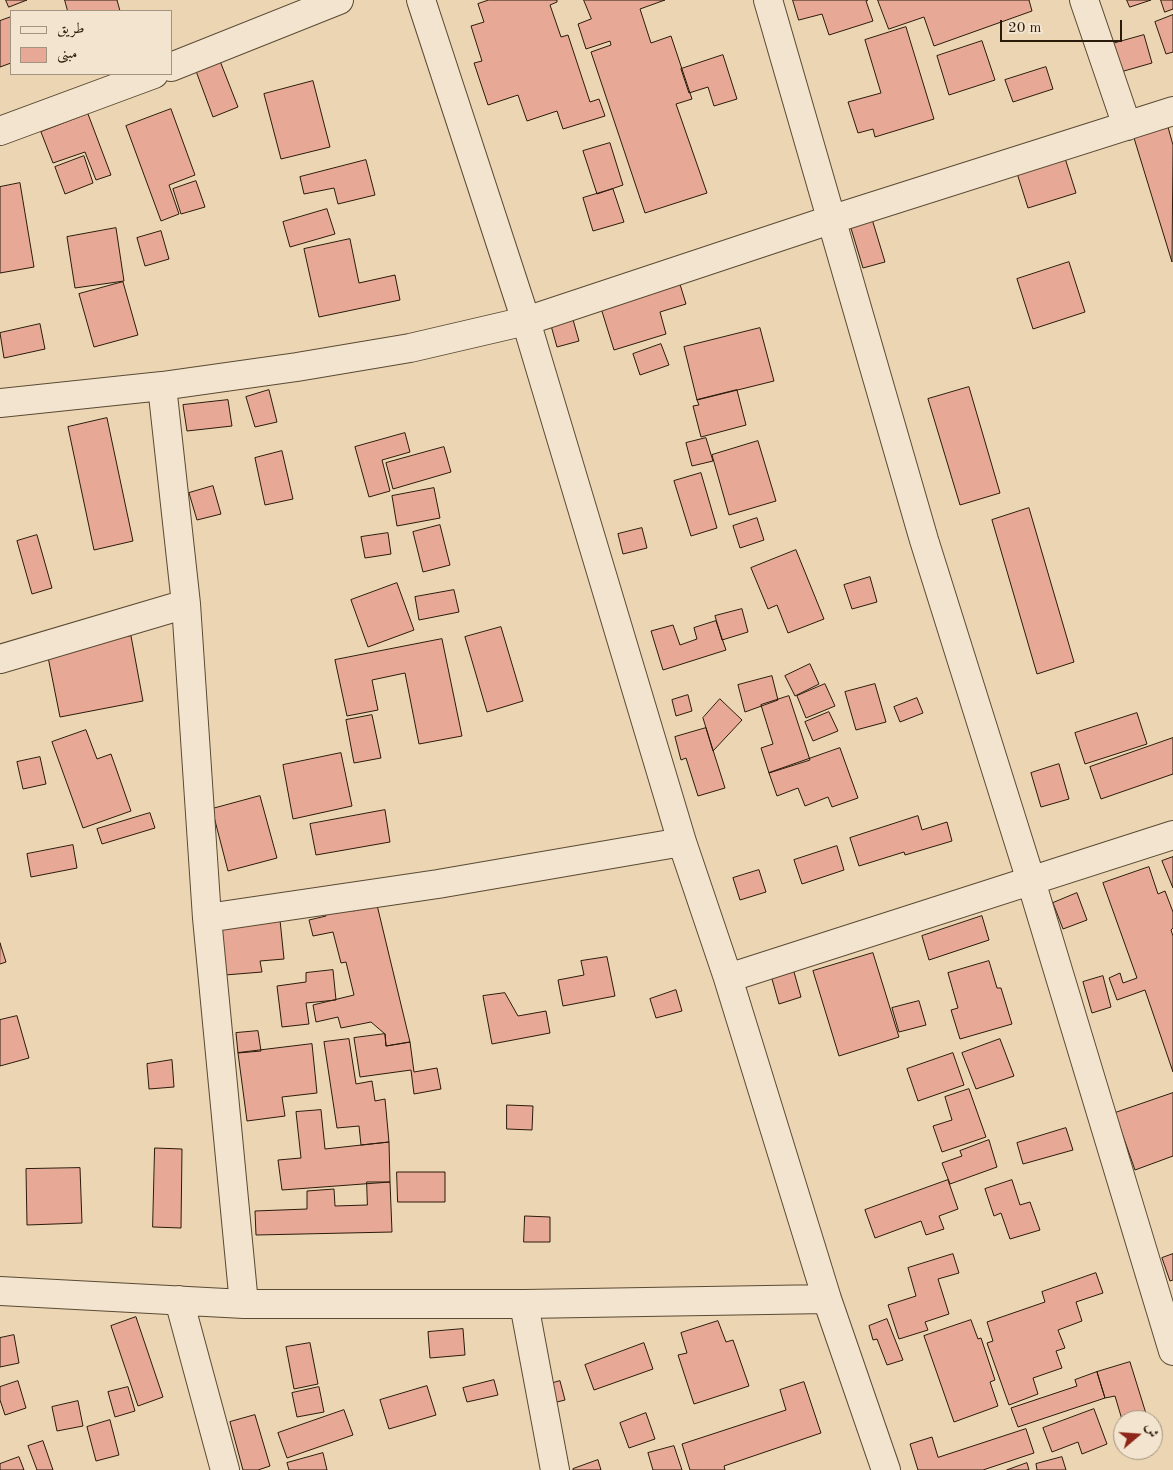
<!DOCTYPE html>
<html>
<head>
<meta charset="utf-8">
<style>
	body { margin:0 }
	#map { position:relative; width:1173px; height:1470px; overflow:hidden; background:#ebd5b3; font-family:"Old Standard TT",Amiri,serif }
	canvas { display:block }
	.legend { position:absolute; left:10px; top:10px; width:162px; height:65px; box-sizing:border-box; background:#f2e4ce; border:1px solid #a29480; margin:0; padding:6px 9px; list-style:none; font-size:15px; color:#2b1b0a }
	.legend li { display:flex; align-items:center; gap:10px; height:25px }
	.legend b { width:25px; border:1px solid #a29480 }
	.north { position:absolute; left:1113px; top:1410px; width:50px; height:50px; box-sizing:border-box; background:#f2e4ce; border:1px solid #a29480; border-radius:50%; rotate:72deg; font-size:14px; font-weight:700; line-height:20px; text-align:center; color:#2b1b0a }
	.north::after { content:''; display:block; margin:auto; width:18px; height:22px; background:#8f2418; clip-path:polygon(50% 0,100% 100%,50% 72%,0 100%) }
	.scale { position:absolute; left:1000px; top:20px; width:122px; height:22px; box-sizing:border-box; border:2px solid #2b1b0a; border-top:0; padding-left:6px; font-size:15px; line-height:18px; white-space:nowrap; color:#2b1b0a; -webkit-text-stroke:4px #f2e4ce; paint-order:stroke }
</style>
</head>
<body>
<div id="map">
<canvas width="1173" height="1470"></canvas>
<ul class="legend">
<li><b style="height:6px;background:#f2e4ce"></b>طريق</li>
<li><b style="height:14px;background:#e8a896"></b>مبنى</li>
</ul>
<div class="north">ش</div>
<div class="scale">20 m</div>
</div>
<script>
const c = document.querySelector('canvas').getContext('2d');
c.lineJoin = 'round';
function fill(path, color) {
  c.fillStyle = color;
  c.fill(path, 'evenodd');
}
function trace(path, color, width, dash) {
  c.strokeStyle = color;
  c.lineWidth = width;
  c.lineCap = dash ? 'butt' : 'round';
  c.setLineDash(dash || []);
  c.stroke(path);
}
const building = new Path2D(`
	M6,0H27L9,7Z
	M65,0H117L120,11H68Z
	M489,0H557V2L550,5L561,37L568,35L590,102L599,99L605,116L563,129L557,111L527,121L518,95L488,105L474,63L482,61L471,26L484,22L478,4Z
	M584,0H665L640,9L651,43L671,36L692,99L676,104L707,193L645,213L591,52L611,45L610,41L586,49L578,24L591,19Z
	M793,0H868L866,1L873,21L829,35L822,14L799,20Z
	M878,0H1029L1032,11L934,46L924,17L889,29Z
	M1127,0H1151L1130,7Z
	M1161,0H1173V9L1165,12Z
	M1173,15V52L1166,54L1155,22Z
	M11,17V63L0,67V21Z
	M906,27L934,119L875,137L873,129L858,133L848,102L881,93L865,40Z
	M1144,35L1152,63L1103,77L1094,49Z
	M982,41L995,80L949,95L937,56Z
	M723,55L737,99L714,106L708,87L689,93L681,69Z
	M220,61L238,107L213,117L196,71Z
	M1046,67L1053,89L1013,102L1005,80Z
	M313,81L330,147L281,159L264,94Z
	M171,109L195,175L169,185L179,214L161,221L126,126Z
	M88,114L111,175L96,180L85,152L53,163L41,132Z
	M1168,127L1173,145L1172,262L1134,138Z
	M610,143L623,185L597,194L583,151Z
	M1064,155L1076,193L1028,208L1016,170Z
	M84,156L93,183L65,194L55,167Z
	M366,160L375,195L338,204L334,188L304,194L300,177Z
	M196,181L205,207L181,214L173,189Z
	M20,183L34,267L0,273V187Z
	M613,189L624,222L593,231L583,198Z
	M327,209L335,234L290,247L283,222Z
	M872,219L885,262L863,268L850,225Z
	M116,228L124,281L75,288L67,237Z
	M161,231L169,259L145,266L137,238Z
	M350,239L359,283L395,275L400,300L319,317L304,249Z
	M1069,262L1085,312L1033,329L1017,279Z
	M679,281L686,304L660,312L666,334L614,350L600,305Z
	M123,282L138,335L94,347L79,294Z
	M572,316L579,341L557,347L550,322Z
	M40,324L45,349L4,358L0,333Z
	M760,328L774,381L697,400L684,347Z
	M661,344L669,365L640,375L633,354Z
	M969,387L1000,493L960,505L928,399Z
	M269,390L277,422L255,427L246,397Z
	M737,390L746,425L701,437L693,406L699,405L697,400Z
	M228,400L232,426L187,431L183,405Z
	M107,418L133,541L94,550L68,427Z
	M405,433L410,452L382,460L390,491L369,497L355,447Z
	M706,438L713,461L692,466L686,443Z
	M758,441L776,501L729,515L712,455Z
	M444,447L451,472L393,489L386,463Z
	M282,451L293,499L265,505L255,458Z
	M701,473L717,528L691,536L674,481Z
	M213,486L221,514L197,520L189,493Z
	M434,488L440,518L397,526L392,496Z
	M1029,508L1074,662L1037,674L992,520Z
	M757,518L764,540L740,548L733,526Z
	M440,525L450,565L423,572L413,532Z
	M642,528L647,548L623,554L618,534Z
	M388,533L391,554L365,558L361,537Z
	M37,535L52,588L32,594L17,541Z
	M796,550L824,619L788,633L777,605L768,609L751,568Z
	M870,577L877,602L852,609L844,585Z
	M397,583L414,630L368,647L351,600Z
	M454,590L459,612L419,620L415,597Z
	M742,609L748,632L722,640L715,616Z
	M716,621L726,650L663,670L651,631L673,625L680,645L697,639L694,628Z
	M501,627L523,701L487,712L465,637Z
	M131,636L143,701L60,717L47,652Z
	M442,639L462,736L419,744L405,673L372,680L378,710L347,716L335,660Z
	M810,664L819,684L795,696L785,676Z
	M772,676L778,700L745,712L738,685Z
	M825,684L835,706L806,718L797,696Z
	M875,684L886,722L856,730L845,692Z
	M688,695L692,711L676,716L672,700Z
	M789,696L810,760L769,773L761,748L773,744L761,705Z
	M917,698L923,713L900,722L894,707Z
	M720,699L742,720L713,751L703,718Z
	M829,712L838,731L813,741L805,722Z
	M1137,713L1147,744L1085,764L1075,733Z
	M372,715L381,758L354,763L346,720Z
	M706,728L725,788L698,796L686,758L681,760L675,737Z
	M86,730L97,759L111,754L131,811L83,828L52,742Z
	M1173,738V774L1101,799L1090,767Z
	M840,748L858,798L832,807L828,797L805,806L798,788L777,796L769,773Z
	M341,753L352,806L293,819L283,765Z
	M40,757L46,784L23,789L17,762Z
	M1059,764L1069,799L1041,807L1031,773Z
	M260,796L277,858L228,871L212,809Z
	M385,810L390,842L316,855L310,824Z
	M150,813L155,828L102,844L97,829Z
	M918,816L922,830L947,822L952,841L905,855L904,852L859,866L850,838Z
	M73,845L77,868L31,877L27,854Z
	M837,846L844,870L802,884L794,860Z
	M1173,857V888L1162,861Z
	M1149,867L1158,894L1165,891L1173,912V928L1171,930L1173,936V1072L1145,990L1117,1000L1109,978L1120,973L1123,983L1137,978L1103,883Z
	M759,870L766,892L740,900L733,878Z
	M1077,893L1087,920L1063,929L1053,903Z
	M350,900L353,911L377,905L410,1042L386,1046L385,1034L371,1022L341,1028L338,1017L316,1022L313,1005L354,995L346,962L341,963L333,932L313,936L309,920L326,916L324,906Z
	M982,916L989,940L929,960L922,936Z
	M280,920L284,959L260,961L262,972L225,975L221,925Z
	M0,943L6,962L0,964Z
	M873,953L899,1037L839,1056L813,971Z
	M607,957L615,996L563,1006L558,980L584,975L581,961Z
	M989,961L997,988H1001L1012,1024L960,1039L951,1010L958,1008L948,973Z
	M333,970L336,1000L306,1003L309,1024L282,1027L277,986L306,982V973Z
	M794,972L801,997L779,1004L772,979Z
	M1103,976L1111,1007L1092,1013L1083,982Z
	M676,990L682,1011L656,1018L650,999Z
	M505,993L518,1016L546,1011L550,1033L492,1044L483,996Z
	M919,1001L926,1025L899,1032L892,1008Z
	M17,1016L29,1058L0,1066V1020Z
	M258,1031L261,1051L238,1053L236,1033Z
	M385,1034L386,1046L410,1042L414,1072L437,1068L441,1089L414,1094L411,1070L360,1077L354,1038Z
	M349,1039L356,1084L372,1081L375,1101L385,1099L389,1142L361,1145L359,1126L337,1128L324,1042Z
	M1000,1039L1014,1076L976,1089L962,1053Z
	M312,1044L317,1093L282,1097L285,1116L247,1121L238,1053Z
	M953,1053L964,1085L918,1101L907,1069Z
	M172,1060L174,1087L149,1089L147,1064Z
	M969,1089L986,1137L942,1152L933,1126L952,1120L945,1097Z
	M1173,1093V1156L1135,1170L1115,1113Z
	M507,1105L533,1106L532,1130L507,1129Z
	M321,1110L325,1149L389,1142L390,1182L282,1190L278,1160L301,1158L296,1112Z
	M1066,1128L1073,1150L1023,1164L1017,1143Z
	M989,1140L997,1167L950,1184L942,1163L962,1156L960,1151Z
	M155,1148L182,1149L181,1228L153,1227Z
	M80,1168L82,1223L27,1225L26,1169Z
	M397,1172H445V1202H398Z
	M948,1180L958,1209L939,1216L944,1229L926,1235L921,1221L875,1238L865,1210Z
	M1012,1180L1020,1205L1030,1202L1040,1230L1010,1239L1001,1213L994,1216L985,1189Z
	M367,1182H390L392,1232L256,1235L255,1211L307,1209V1191L334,1189L335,1206L367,1205Z
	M525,1216L550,1217V1242H524Z
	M953,1254L959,1273L938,1279L949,1314L925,1322L928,1330L899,1339L888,1305L916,1296L908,1268Z
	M1173,1254V1280L1170,1281L1162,1258Z
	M1096,1273L1103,1293L1076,1302L1082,1321L1058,1330L1065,1348L1056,1351L1062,1368L1033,1378L1038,1394L1009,1405L987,1343L993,1341L987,1322L1045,1302L1042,1292Z
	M136,1317L163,1397L138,1406L111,1326Z
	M887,1319L903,1360L887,1365L877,1339L873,1340L869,1326Z
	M971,1320L978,1339L981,1338L995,1380L990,1382L998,1406L954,1422L924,1336Z
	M718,1321L726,1342L733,1340L749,1386L694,1404L678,1355L687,1353L681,1333Z
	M463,1329L465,1355L430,1358L428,1332Z
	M14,1335L19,1363L0,1367V1338Z
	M310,1343L318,1384L294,1389L286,1347Z
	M644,1343L653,1369L594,1390L585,1365Z
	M1130,1362L1148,1420H1123V1423L1115,1396L1105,1398L1097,1372Z
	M1097,1372L1105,1398L1018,1427L1011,1408L1077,1386L1075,1380Z
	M494,1380L498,1395L467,1402L463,1388Z
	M18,1381L26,1408L5,1415L0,1400V1387Z
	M560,1381L565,1400L549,1404L543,1386Z
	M804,1382L821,1433L724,1466L725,1470H690L682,1444L786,1410L780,1390Z
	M427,1386L436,1415L389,1429L380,1400Z
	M128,1387L135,1411L115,1417L108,1392Z
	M319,1387L324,1412L297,1417L292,1393Z
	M78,1401L83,1426L57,1431L52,1407Z
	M1094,1409L1107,1444L1082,1454L1078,1442L1052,1452L1043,1428Z
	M344,1410L353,1435L287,1458L278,1433Z
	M646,1413L655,1439L629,1448L620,1423Z
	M255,1415L270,1466L258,1470H243L230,1422Z
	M110,1420L119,1455L96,1461L87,1427Z
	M1026,1429L1034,1453L983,1470H918L910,1444L932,1437L938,1457Z
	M43,1441L53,1470H37L28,1446Z
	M674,1446L682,1470H653L648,1453Z
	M323,1453L327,1470H289L287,1463Z
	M19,1457L24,1470H0V1464Z
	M1062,1457L1066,1470H1037L1036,1464Z
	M598,1460L601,1470H573V1469Z
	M1027,1463L1029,1470H1007Z`);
const street = new Path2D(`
	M421,0L526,321L682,842L728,978L827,1299L886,1470
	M768,0L924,540L1031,881L1173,1351
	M1084,0L1127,126
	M171,67L339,0
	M0,131L154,74
	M162,386L186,604L207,918L244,1304
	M0,403L162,386L297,367L410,348L526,321L830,220L1173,111
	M0,659L186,604
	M207,918L438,884L682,842
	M728,978L1173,835
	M0,1291L244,1304H524L827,1299
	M179,1300L225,1470
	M524,1304L555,1470`);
fill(building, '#e8a896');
trace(building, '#2b1b0a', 1);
trace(street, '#5b4a34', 30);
trace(street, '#f2e4ce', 28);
</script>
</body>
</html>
